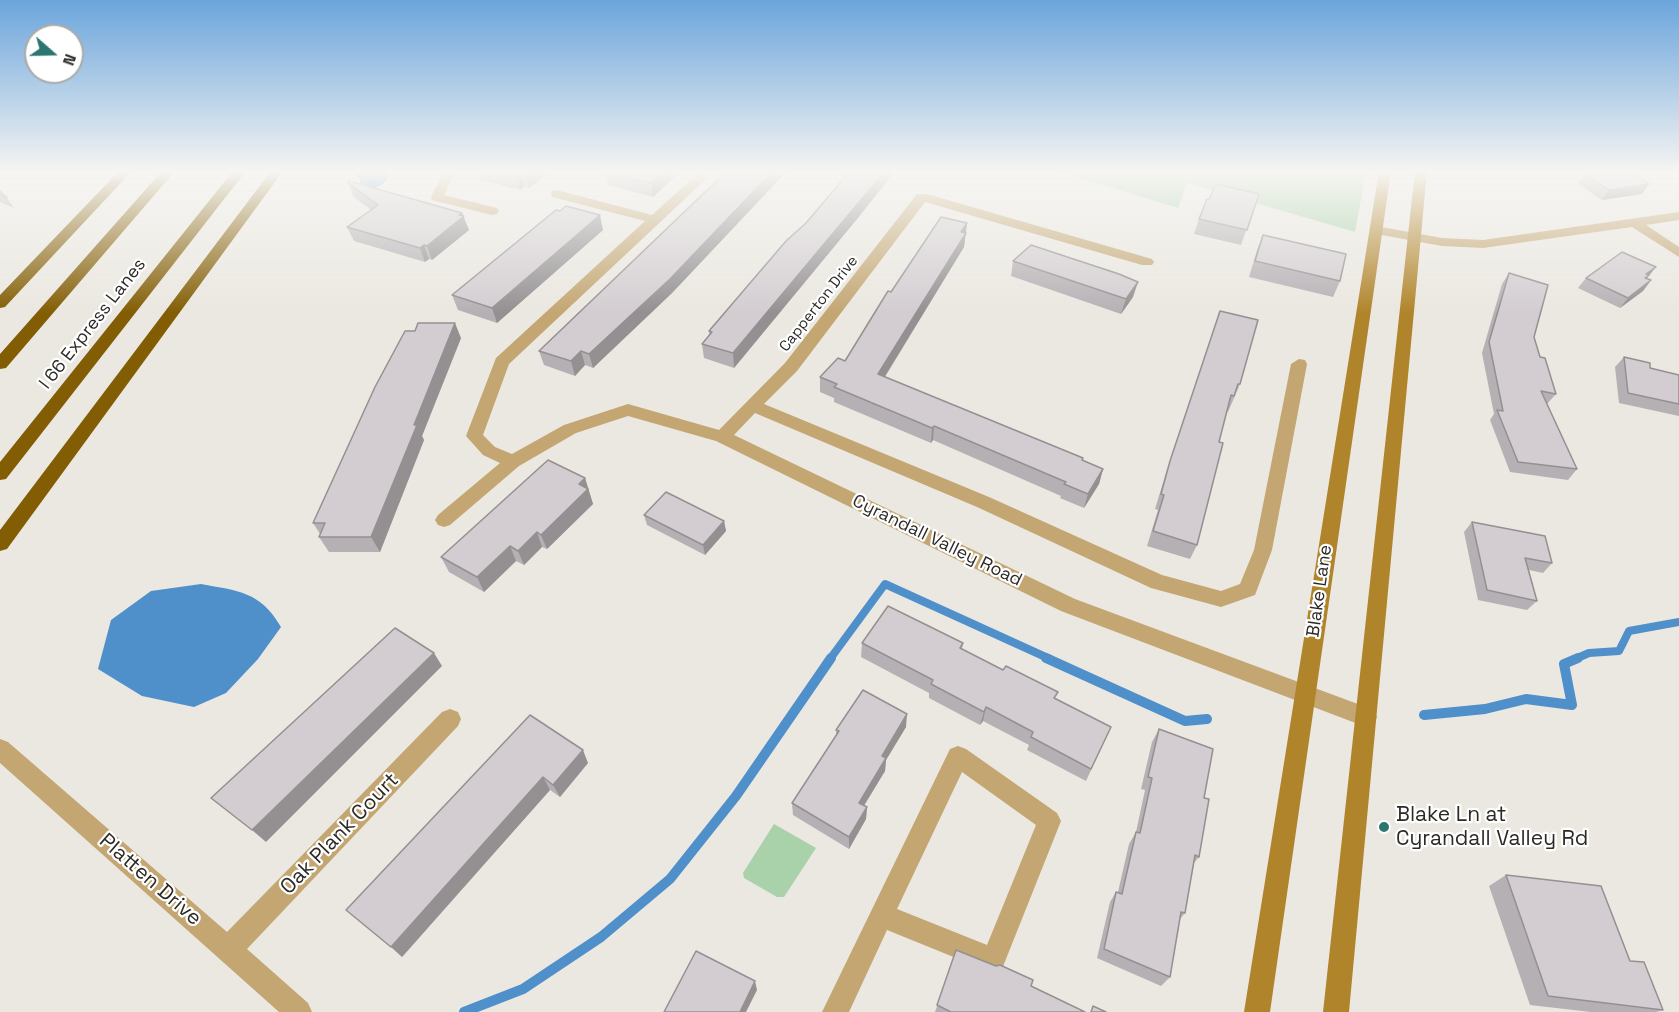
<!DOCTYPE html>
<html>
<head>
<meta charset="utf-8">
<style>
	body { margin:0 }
	#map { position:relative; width:1679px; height:1012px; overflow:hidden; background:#ebe8e1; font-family:"Space Grotesk",sans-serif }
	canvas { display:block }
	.north { position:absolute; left:24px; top:24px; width:60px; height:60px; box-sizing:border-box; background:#fff; border:2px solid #aaaaa9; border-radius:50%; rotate:110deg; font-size:16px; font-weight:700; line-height:24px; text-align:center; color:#2b2a27 }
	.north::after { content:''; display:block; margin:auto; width:21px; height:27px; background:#2c7571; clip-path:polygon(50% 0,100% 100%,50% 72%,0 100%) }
</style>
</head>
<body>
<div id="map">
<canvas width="1679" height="1012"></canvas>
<div class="north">N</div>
</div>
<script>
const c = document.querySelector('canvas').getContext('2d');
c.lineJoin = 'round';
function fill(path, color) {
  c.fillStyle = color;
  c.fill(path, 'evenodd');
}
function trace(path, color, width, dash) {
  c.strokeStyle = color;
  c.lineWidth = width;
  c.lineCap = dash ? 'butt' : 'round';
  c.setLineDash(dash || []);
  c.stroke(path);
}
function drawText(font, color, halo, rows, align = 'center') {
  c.font = font + ' "Space Grotesk",sans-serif';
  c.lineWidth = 4.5;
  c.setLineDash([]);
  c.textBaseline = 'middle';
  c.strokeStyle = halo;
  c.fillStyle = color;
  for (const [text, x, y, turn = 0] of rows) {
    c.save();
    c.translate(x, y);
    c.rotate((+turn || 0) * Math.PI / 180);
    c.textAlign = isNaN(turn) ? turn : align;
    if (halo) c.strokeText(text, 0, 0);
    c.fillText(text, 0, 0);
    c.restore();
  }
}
const green = new Path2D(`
	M1056,171H1366L1355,232L1187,183L1178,208Z
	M774,824L816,848L784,897H777L744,878L743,873Z`);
const water = new Path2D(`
	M362,171H383L389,176C382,189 370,190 356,190L361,180L354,174Z
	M201,584C238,591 260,591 281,627L258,659L226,693L194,707L142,696L98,669L111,620L151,591Z`);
const streamFar1 = new Path2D(`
	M830,659L885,584L1050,659
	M1575,659L1589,653L1619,651L1629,631L1679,622`);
const stream = new Path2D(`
	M1046,658L1185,721L1207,719
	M1424,715L1485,709L1526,699L1572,705L1564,664L1578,658
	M464,1012L523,989L601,937L670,879L736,796L831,658`);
const minor = new Path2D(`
	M444,171H456L444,195L497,208L499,211L497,214L492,215L432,200L431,197Z
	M700,174L704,175L706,178L704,181L509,364L483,435L495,447L512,454L564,425L628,404L719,430L785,363L917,194H927L1152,259L1154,262L1152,265H1142L925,202L797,371L764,404L989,497L1162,575L1221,591L1240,584L1254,550L1291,364L1299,359L1305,360L1307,364L1272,550L1255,595L1221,607L1151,588L977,507L755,413L734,435L1075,599L1374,710L1377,717L1374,724L1366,727L1061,611L716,441L628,416L576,433L519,466L450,525L444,527L438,525L435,520L438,515L500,463L483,455L466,436L496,358L645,221L552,197L551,194L552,191L557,190L652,215L696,175Z
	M1679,212V220L1646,225L1679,247V257L1632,227L1483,248L1442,246L1376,234L1369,230L1376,226L1442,238L1483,240Z
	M450,709L458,712L461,719L458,726L247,949L308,1003L312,1012H279L0,763V739L8,742L227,932L442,712Z
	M958,746L966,749L1057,813L1061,821L1002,969L993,973L887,930L849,1012H822L950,749ZM962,772L1036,825L987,945L897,909Z`);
const secondary = new Path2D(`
	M1379,171H1391L1270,1012H1244Z
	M1415,171H1427L1349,1012H1323Z`);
const motorway = new Path2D(`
	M119,171H132L5,307L0,308V295Z
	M162,171H175L6,368L0,369V354Z
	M233,171H246L6,479L0,480V462Z
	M271,171H283L7,549L0,551V530Z`);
const wall = new Path2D(`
	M477,171H551L529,188L524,187L520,190L480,180Z
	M605,171H681L653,197L608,185Z
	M727,171H787L672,293L593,368L585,365L575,376L544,365L539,351Z
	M850,171H895L857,219L734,368L704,358L702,344L709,335V331L806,223Z
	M1584,174L1642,194L1602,200L1578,184Z
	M348,183L462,213L469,230L432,260L429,259L425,262L354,241L347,227L371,210L354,197Z
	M0,191L7,198L14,208L0,202Z
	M1259,194L1241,245L1194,234L1199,219L1209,199Z
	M967,223L964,247L885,377L1103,469L1099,484L1084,508L1060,498L1061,496L933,440L931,443L834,402V398L820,392V377L845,361L891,292Z
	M603,230L497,323L458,310L452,295Z
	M1263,235L1340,281L1333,297L1249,277L1257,250Z
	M1013,261L1133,297L1121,314L1011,276Z
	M1656,267L1646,278L1651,280L1643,291L1620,308L1578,288L1586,278Z
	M1509,273L1534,337L1540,357L1556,394L1547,404L1577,469L1568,480L1510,472L1490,420L1494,414L1482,353L1502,284Z
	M1220,311L1240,384L1228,412L1227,411L1219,442L1197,545L1190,559L1147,546L1158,510L1155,509L1165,476Z
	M461,338L422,436L424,440L380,552H329L319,537L320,534L313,523Z
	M1624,357L1650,368L1679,375V416L1619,403L1615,367Z
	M585,478L593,504L547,549L542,547L524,565L516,561L484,592L449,572L441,557Z
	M644,515L724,521L726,531L705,555L647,525Z
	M1472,522L1552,563L1543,573L1529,570L1537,601L1527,610L1478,600L1464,532Z
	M862,643H963L962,649L1111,727L1086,781L1027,750L1029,745L983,721L980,725L929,698V693L861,657Z
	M530,715L588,763L560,797L550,790L402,957Z
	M906,727L886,760L885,771L864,806L867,807L866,819L849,849L793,815L792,803L836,735V730Z
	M1159,729L1204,798L1199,857L1194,863L1185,913L1180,919L1170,977L1161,986L1097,958L1110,902L1116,892H1118L1129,844L1136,832L1145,790L1141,789L1152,742Z
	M1506,875L1630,961L1663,1010L1656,1012H1591L1530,1005L1489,886Z
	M956,950L1031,986L1085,1012H935Z`);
const shadedWall = new Path2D(`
	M530,171H551L529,188L526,175Z
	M664,171H681L653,197L651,183Z
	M773,171H787L672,293L593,368L589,354Z
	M885,171H895L857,219L734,368L733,353Z
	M520,173L524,187L520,190L516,176Z
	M1649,184L1642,194L1602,200L1609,190Z
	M462,213L469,230L432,260L427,246Z
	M600,215L603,230L497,323L492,308Z
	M967,223L964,247L877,389L878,374Z
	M424,245L429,259L425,262L420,248Z
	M1656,267L1648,277L1641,286L1646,274Z
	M1651,280L1643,291L1620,308L1628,298Z
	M1138,282L1133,297L1121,314L1126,299Z
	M455,323L461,338L422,436L424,440L380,552L371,537L414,425Z
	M581,351L585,365L575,376L571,361Z
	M934,426L933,440L931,443L932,428Z
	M1103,469L1099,484L1084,508L1088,494Z
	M585,478L593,504L547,549L541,535L579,484Z
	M724,521L726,531L705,555L703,545Z
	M537,532L542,547L524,565L518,551Z
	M510,546L516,561L484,592L477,577Z
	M434,653L442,666L266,842L252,830Z
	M986,707L983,721L980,725L984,712Z
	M907,714L906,727L886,760L885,771L858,815L859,803L882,756Z
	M583,750L588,763L560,797L553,785Z
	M543,777L550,790L402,957L391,947Z
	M867,807L866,819L849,849V837Z
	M755,981L757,990L746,1012H740Z`);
const building = new Path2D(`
	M495,171H530L526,175L520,173L516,176Z
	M605,171H664L651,183Z
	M727,171H773L670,279L589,354L581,351L571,361L539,351Z
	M850,171H885L733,353L702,344L712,332L709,331L786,241L806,223Z
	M1603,171H1629L1649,184L1609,190L1584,174Z
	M349,181L462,213L459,215L464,216L427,246L424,245L420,248L347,227L378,205L348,183Z
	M1216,184L1259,194L1247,230L1199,219L1207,199H1209Z
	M0,191L7,198L0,195Z
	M566,206L600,215L492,308L452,295L556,210L560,211Z
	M941,217L967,223L961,232L966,233L878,374L1083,458L1082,460L1103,469L1088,494L1064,484L1066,482L934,426L932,428L834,387L837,384L820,377L838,358L845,361L888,291L891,292Z
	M1263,235L1346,254L1340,281L1255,261Z
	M1031,245L1119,274L1138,282L1126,299L1013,261Z
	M1622,252L1656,267L1646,274L1649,275L1645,278L1651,280L1628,298L1586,278Z
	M1509,273L1548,285L1534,337L1540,357L1545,358L1556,394L1541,391L1577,469L1518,462L1497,410L1503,411L1489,342Z
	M1220,311L1258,320L1240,384H1238L1234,396L1231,395L1219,442L1223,443L1197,545L1153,531L1164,495L1161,494L1170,461Z
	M418,323H455L414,425H417L371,537H319L325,523H313L375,387L405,331H415Z
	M1624,357L1650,363V368L1679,375V404L1628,393Z
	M548,460L585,478L579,484L588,489L541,535L537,532L518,551L510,546L477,577L441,557Z
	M666,492L724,521L703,545L644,515Z
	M1472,522L1545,536L1552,563L1525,558L1537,601L1487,590Z
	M888,606L963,643L960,648L1003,670L1006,666L1058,692L1054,698L1111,727L1091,769L1031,737L1033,732L986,707L984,712L931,684L933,680L862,643Z
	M395,628L434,653L252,830L211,798Z
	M863,690L907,714L882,756L886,758L859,803L867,807L849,837L792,803L839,731L836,730Z
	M530,715L583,750L553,785L543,777L391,947L346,910Z
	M1159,729L1213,749L1204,798L1209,799L1199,857L1195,855L1185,913L1181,912L1170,977L1104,949L1116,892L1122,894L1136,832L1140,833L1152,778L1148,777Z
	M1506,875L1601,886L1630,961L1644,962L1663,1010L1548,996Z
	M956,950L996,966L1000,965L1033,980L1031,986L1085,1012H951L937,1005Z
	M696,951L755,981L740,1012H664Z
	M1093,1006L1106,1012H1091Z`);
const markers = [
	[1384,827,6,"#2c7571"]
];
const farStreetnames = [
	["Capperton Drive",819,304,-52]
];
const streetNames = [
	["I 66 Express Lanes",93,324,-52],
	["Cyrandall Valley Road",937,541,26],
	["Blake Lane",1320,591,-82]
];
const nearPoinames = [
	["Blake Ln at",1396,815],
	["Cyrandall Valley Rd",1396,839]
];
const nearStreetnames = [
	["Oak Plank Court",340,834,-46],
	["Platten Drive",150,880,41]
];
fill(green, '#a9d1aa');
fill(water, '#4f8fca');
trace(streamFar1, '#4f8fca', 8);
trace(stream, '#4f8fca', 10);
fill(minor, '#c3a672');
fill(secondary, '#b0842a');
fill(motorway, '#825d04');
fill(wall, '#b5b0b4');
fill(shadedWall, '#949092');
fill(building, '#d3cdd1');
trace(building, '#949092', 1.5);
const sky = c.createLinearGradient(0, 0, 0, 313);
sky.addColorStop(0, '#6ba5dc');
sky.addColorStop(0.55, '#f6f5f2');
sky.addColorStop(1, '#f6f5f200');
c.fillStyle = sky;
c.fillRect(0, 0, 1679, 313);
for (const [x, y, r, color] of markers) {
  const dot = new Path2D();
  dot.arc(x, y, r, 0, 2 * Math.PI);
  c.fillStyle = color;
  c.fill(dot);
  trace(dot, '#fff', 2);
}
drawText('15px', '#2b2a27', '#fff', farStreetnames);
drawText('18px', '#2b2a27', '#fff', streetNames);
drawText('21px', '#2b2a27', '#fff', nearPoinames, 'left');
drawText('21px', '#2b2a27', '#fff', nearStreetnames);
</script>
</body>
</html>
